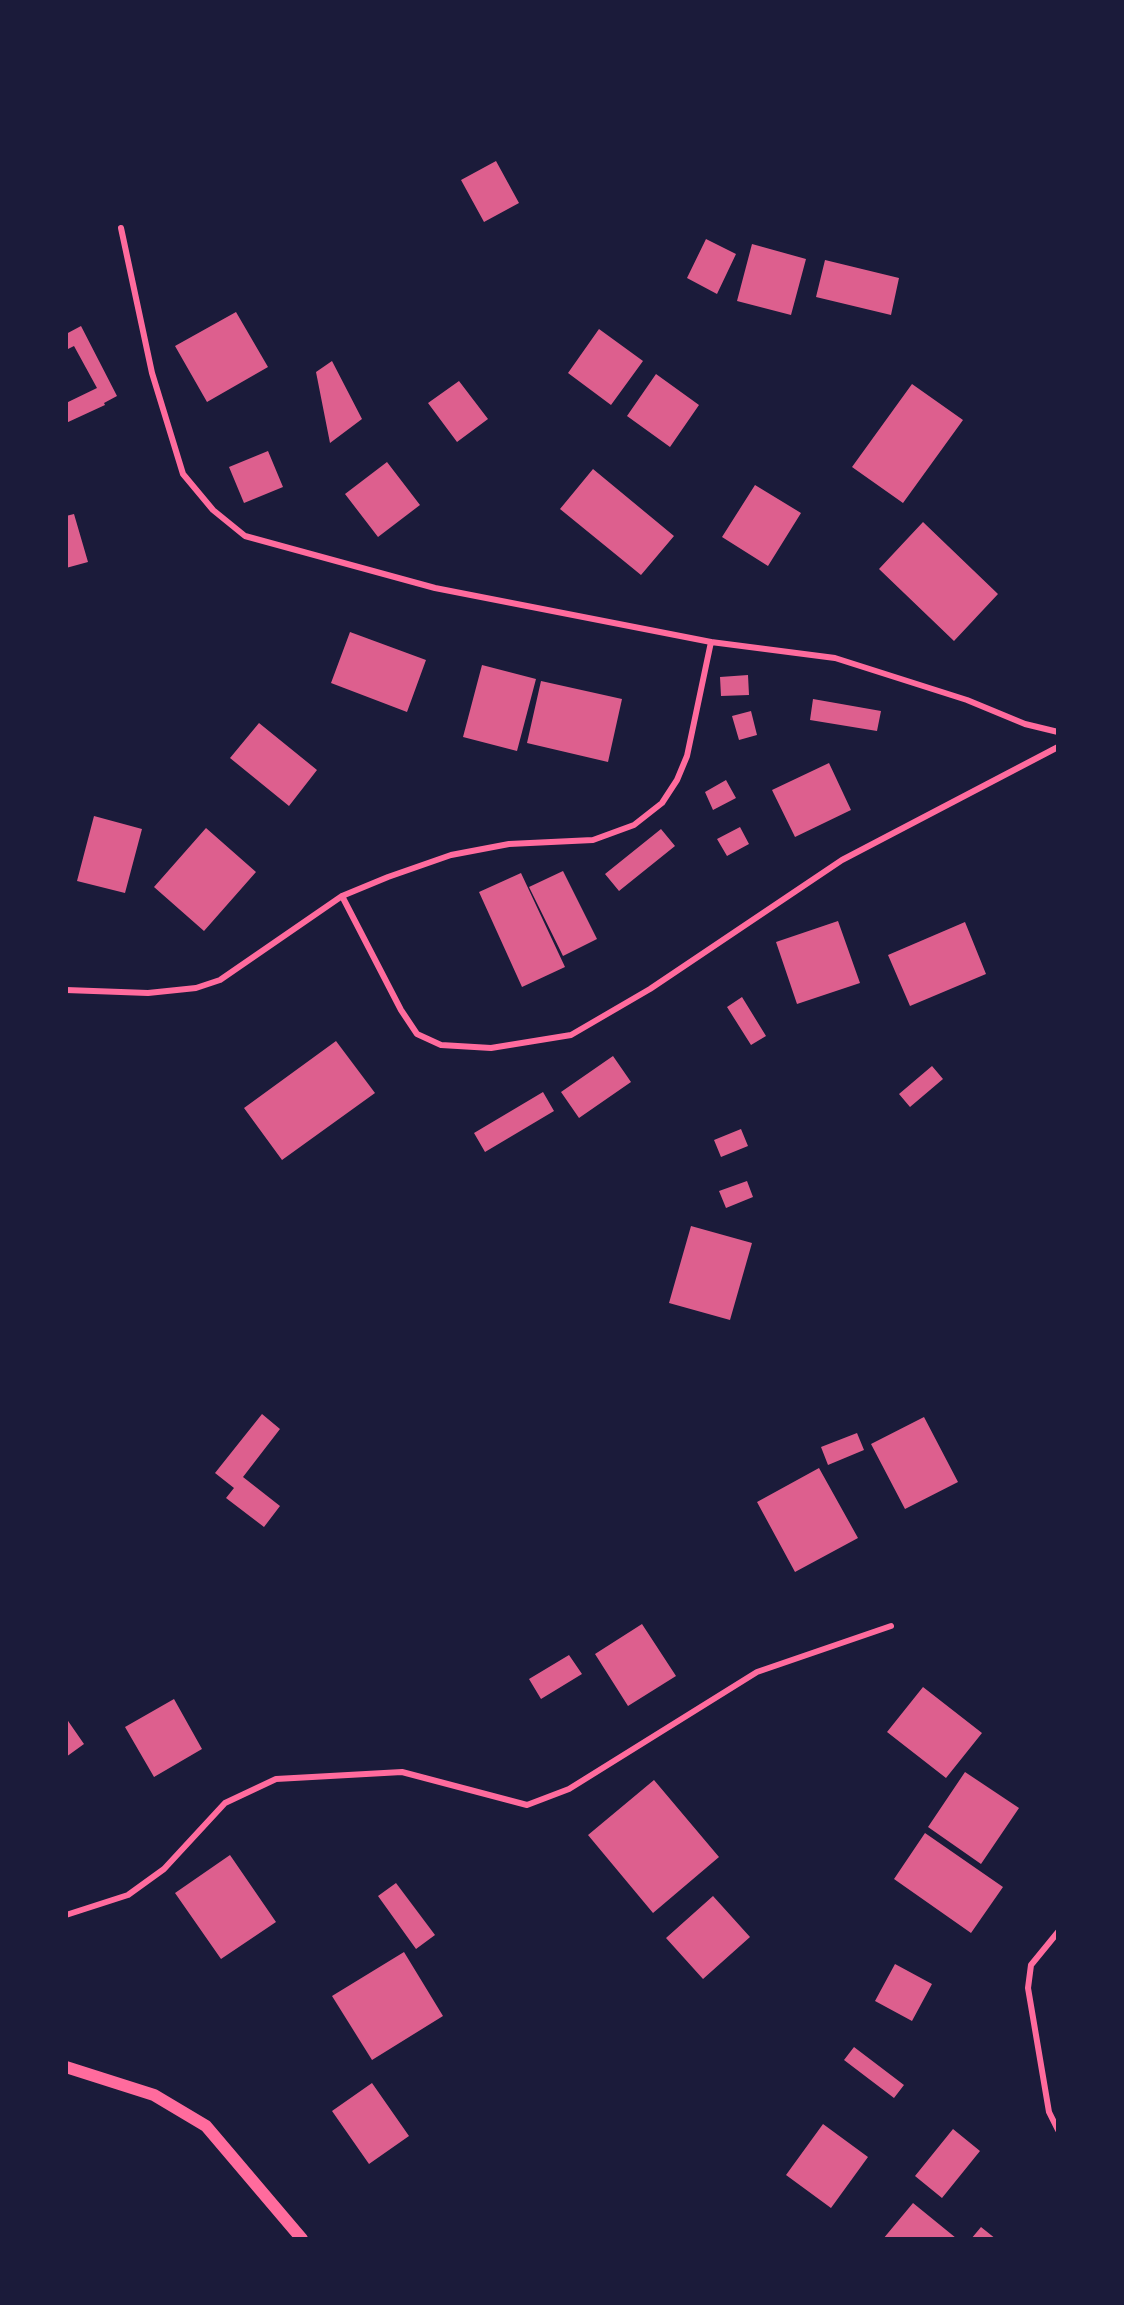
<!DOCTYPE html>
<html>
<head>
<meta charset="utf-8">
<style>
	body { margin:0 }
	#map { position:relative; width:1124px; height:2305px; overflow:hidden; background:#1b1b3a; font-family:"Noto Sans",sans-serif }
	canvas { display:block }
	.frame { position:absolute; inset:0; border:68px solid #1b1b3a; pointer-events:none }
</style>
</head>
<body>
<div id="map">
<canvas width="1124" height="2305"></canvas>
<div class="frame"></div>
</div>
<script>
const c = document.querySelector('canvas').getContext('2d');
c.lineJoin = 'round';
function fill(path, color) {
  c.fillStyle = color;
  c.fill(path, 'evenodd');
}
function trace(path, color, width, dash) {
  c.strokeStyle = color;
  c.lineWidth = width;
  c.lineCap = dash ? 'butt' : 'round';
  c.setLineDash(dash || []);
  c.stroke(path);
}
const building = new Path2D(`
	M496,161L519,203L484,222L461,180Z
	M706,239L736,254L717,294L687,278Z
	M752,244L806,259L791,315L737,301Z
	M825,260L899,278L891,315L816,297Z
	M236,312L268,367L207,402L175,346Z
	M81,326L117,396L104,403L105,405L66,423V403L97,388L74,346L66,350V334Z
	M599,329L643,361L611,405L568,373Z
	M332,361L362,419L330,443L316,372Z
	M656,374L699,405L670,447L627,416Z
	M459,381L488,419L457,442L428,403Z
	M912,384L963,420L903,503L852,467Z
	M268,451L283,487L244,503L229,467Z
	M387,462L420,505L378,537L345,494Z
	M593,469L674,536L641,575L560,509Z
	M755,485L801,513L768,566L722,537Z
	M74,514L88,562L66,568V516Z
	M923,522L998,594L954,641L879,569Z
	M350,632L426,660L407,712L331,683Z
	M482,665L536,679L517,751L463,737Z
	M748,675L749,695L721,696L720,677Z
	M541,681L622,699L608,762L527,743Z
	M813,699L881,711L877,731L810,720Z
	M751,711L757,735L739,740L732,716Z
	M259,723L317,770L289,806L230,758Z
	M829,763L851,810L795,837L772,790Z
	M726,780L736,798L713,810L705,792Z
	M94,816L142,829L125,893L77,881Z
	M740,827L749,844L727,856L717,839Z
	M206,828L256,872L204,931L154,887Z
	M661,829L675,846L619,891L605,874Z
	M563,871L597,939L563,956L529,887Z
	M521,873L565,967L522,987L479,892Z
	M838,921L860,983L797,1004L776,942Z
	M965,922L986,974L910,1006L888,955Z
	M742,997L766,1036L751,1045L727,1007Z
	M336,1041L375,1093L282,1160L244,1108Z
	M613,1056L631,1082L579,1118L561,1092Z
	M932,1066L943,1079L910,1107L899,1094Z
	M543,1092L554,1111L485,1152L474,1133Z
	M741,1129L748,1146L721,1157L714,1140Z
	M747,1181L753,1197L726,1208L719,1191Z
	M691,1226L752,1243L730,1320L669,1303Z
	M262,1414L280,1429L243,1477L280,1506L264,1527L226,1498L234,1488L215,1473Z
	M924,1417L958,1482L905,1509L871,1444Z
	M857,1433L864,1450L828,1465L821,1447Z
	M819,1468L858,1538L795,1572L757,1502Z
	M642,1624L676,1676L628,1706L595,1654Z
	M569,1655L582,1674L541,1699L529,1679Z
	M923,1687L982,1733L946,1778L887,1732Z
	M174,1699L202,1749L154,1777L125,1727Z
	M66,1718L84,1744L66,1757Z
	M965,1772L1019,1808L981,1864L928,1827Z
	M654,1780L719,1857L653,1913L588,1835Z
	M925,1833L1003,1887L971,1933L894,1879Z
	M230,1855L276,1922L221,1959L175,1893Z
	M396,1883L435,1935L416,1949L378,1896Z
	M713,1896L750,1937L703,1979L666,1938Z
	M404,1952L443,2016L372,2060L332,1996Z
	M895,1964L932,1984L912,2021L875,2001Z
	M854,2047L904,2085L894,2098L844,2060Z
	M372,2083L409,2136L369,2164L332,2111Z
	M823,2124L868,2157L831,2208L786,2175Z
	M953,2129L980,2151L942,2198L915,2176Z
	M913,2203L956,2238L955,2239H883Z
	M981,2227L996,2239H971Z`);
const minor = new Path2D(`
	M121,228L152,373L183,474L213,510L245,536L435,588L711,642L835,658L967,700L1025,724L1058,732
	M342,896L401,1010L417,1034L441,1045L491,1048L571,1035L650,989L842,860L1058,747
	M66,990L148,993L196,988L220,980L342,896L388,877L451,855L509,844L593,840L634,825L662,803L677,780L687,756L711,642
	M66,1915L128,1895L164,1869L225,1803L276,1779L402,1772L527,1805L569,1789L757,1672L891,1626
	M1058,1932L1031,1965L1028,1988L1049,2112L1058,2130`);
const secondary = new Path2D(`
	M66,2067L154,2095L206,2126L302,2239`);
fill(building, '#dd5f8e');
trace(minor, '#ff6b9d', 6);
trace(secondary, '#ff6b9d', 12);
</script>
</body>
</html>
